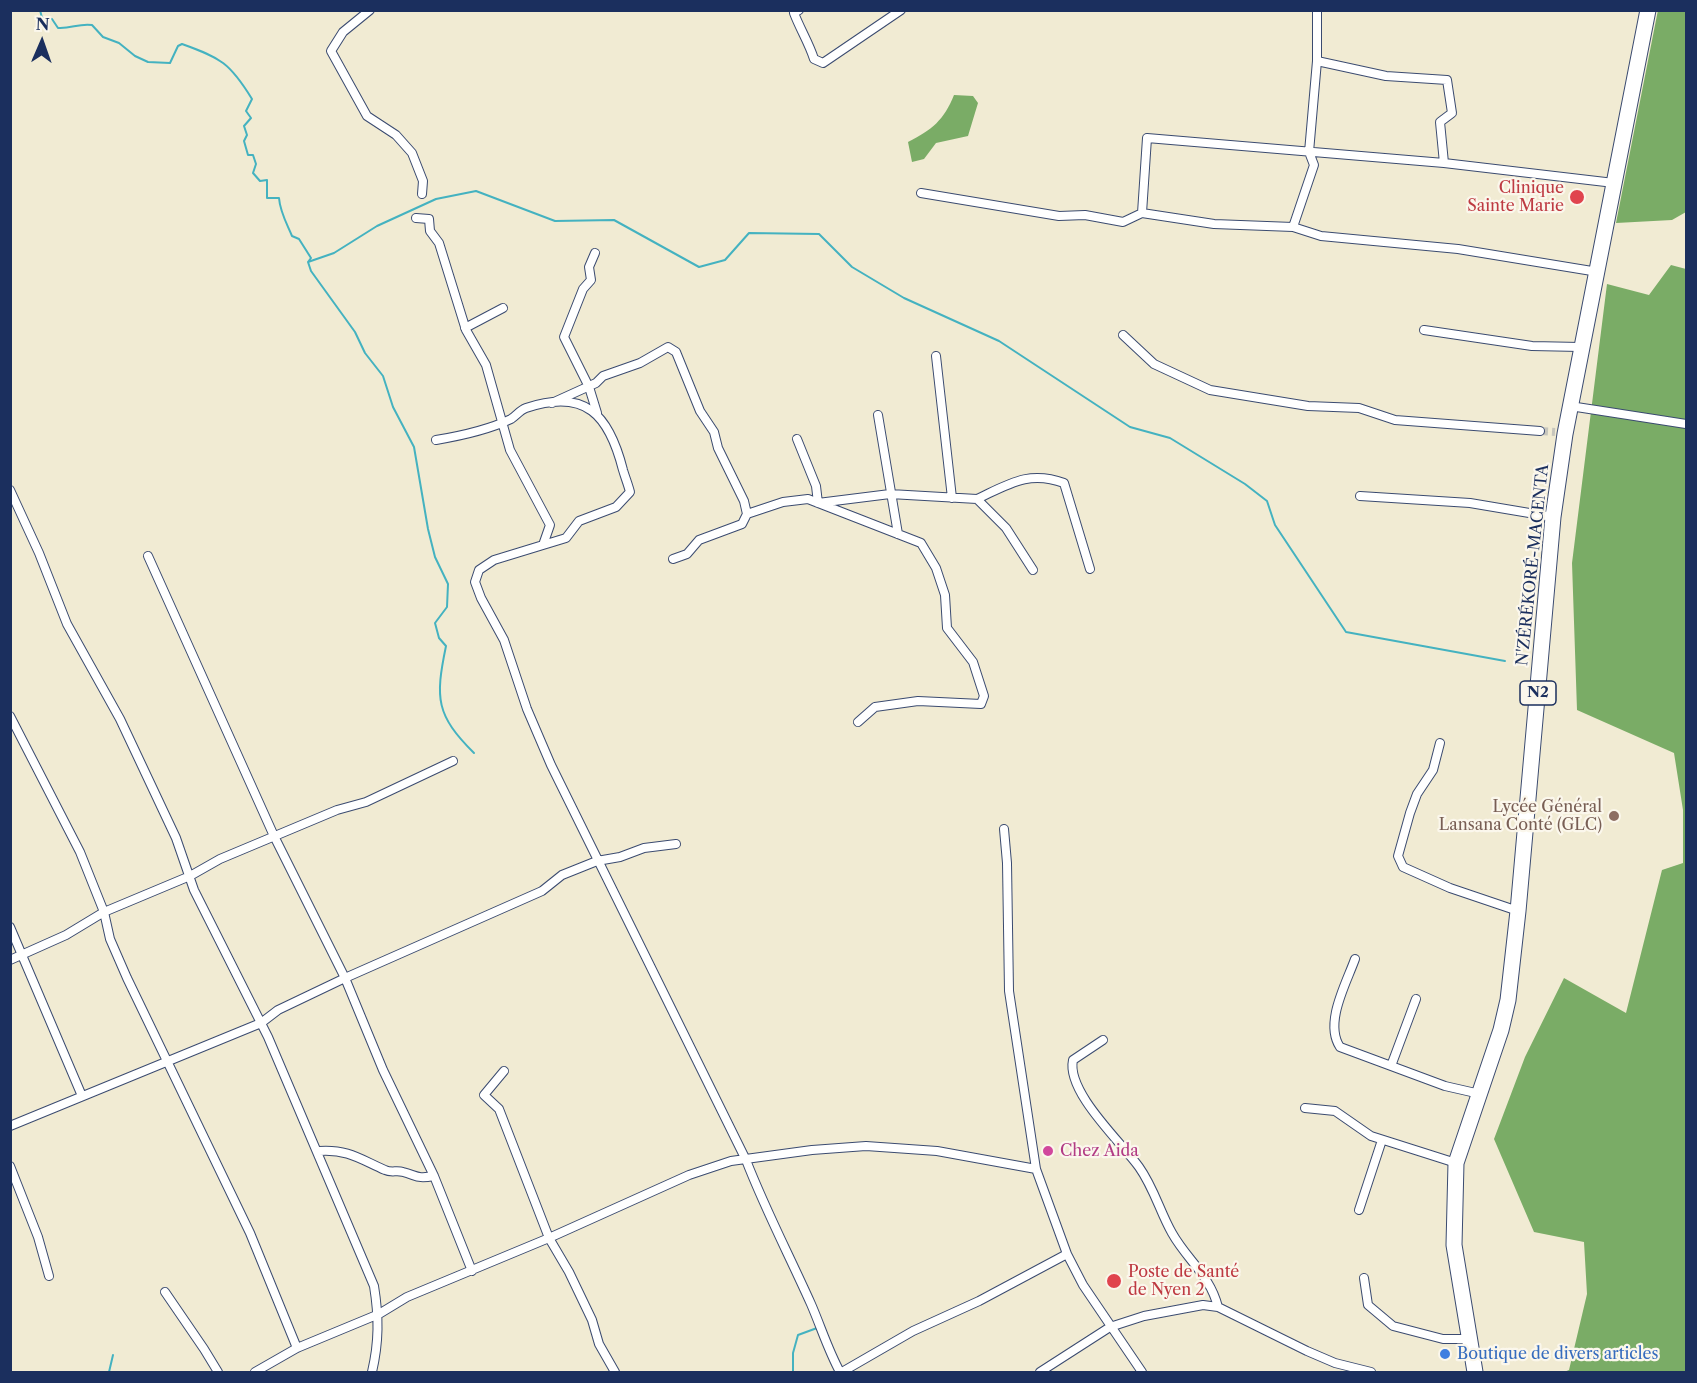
<!DOCTYPE html>
<html>
<head>
<meta charset="utf-8">
<style>
	body { margin:0 }
	#map { position:relative; width:1697px; height:1383px; overflow:hidden; background:#f1ebd3; font-family:"Libre Caslon Text",serif }
	canvas { display:block }
	.frame { position:absolute; inset:0; border:12px solid #1b2f5e; pointer-events:none }
	.north { position:absolute; left:12px; top:12px; width:60px; height:60px; -webkit-text-stroke:4px #fbf7ec; paint-order:stroke; rotate:2deg; font-size:16px; font-weight:700; line-height:24px; text-align:center; color:#1b2f5e }
	.north::after { content:''; display:block; margin:auto; width:21px; height:27px; background:#1b2f5e; clip-path:polygon(50% 0,100% 100%,50% 72%,0 100%) }
</style>
</head>
<body>
<div id="map">
<canvas width="1697" height="1383"></canvas>
<div class="frame"></div>
<div class="north">N</div>
</div>
<script>
const c = document.querySelector('canvas').getContext('2d');
c.lineJoin = 'round';
function fill(path, color) {
  c.fillStyle = color;
  c.fill(path, 'evenodd');
}
function trace(path, color, width, dash) {
  c.strokeStyle = color;
  c.lineWidth = width;
  c.lineCap = dash ? 'butt' : 'round';
  c.setLineDash(dash || []);
  c.stroke(path);
}
function drawText(font, color, halo, rows, align = 'center') {
  c.font = font + ' "Libre Caslon Text",serif';
  c.lineWidth = 4.5;
  c.setLineDash([]);
  c.textBaseline = 'middle';
  c.strokeStyle = halo;
  c.fillStyle = color;
  for (const [text, x, y, turn = 0] of rows) {
    c.save();
    c.translate(x, y);
    c.rotate((+turn || 0) * Math.PI / 180);
    c.textAlign = isNaN(turn) ? turn : align;
    if (halo) c.strokeText(text, 0, 0);
    c.fillText(text, 0, 0);
    c.restore();
  }
}
const forest = new Path2D(`
	M1658,10L1686,11V212L1672,220L1616,223Z
	M954,95L973,96L978,103L968,136L936,143L924,159L912,162L908,142C932,130 944,120 954,95Z
	M1671,265L1686,269V1372H1564L1569,1370L1587,1294L1584,1242L1534,1232L1494,1139L1525,1057L1564,978L1626,1013L1662,870L1683,863V810L1674,753L1577,710L1572,563L1607,284L1649,295Z`);
const stream = new Path2D(`
	M40,10L42,18L52,19L58,28C71,29 79,23 92,25L103,37L119,43L135,56L148,62L170,63L178,46L182,44C221,58 230,63 252,99L246,111L251,118L244,126L247,135L244,141L248,155H253L256,164L253,173L260,181L267,180V198H279C280,212 287,224 292,236L299,239L311,258L308,262L311,271L355,332L365,353L383,376L393,407L414,447L428,529L435,557L448,584L447,607L435,623L439,638L446,646C435,699 436,715 474,753
	M308,262L334,253L377,226L436,199L476,191L555,221L614,220L699,267L725,260L749,233L819,234L852,267L904,298L999,341L1130,427L1170,438L1245,484L1267,501L1275,525L1346,632L1505,661
	M109,1372L113,1355
	M793,1372V1353L798,1335L817,1328`);
const streetTunnel = new Path2D(`
	M1540,431L1555,432`);
const street = new Path2D(`
	M370,10L343,32L331,51L367,116L396,135L412,153L423,181L422,194
	M799,10L794,13C800,29 809,43 814,59L823,63L901,10
	M1317,61L1386,76L1447,80L1452,113L1440,122L1444,163
	M921,193L1059,216L1085,215L1123,222L1142,213
	M416,218L429,219L430,231L439,243L466,330L486,365L510,450L550,525L543,545L494,560L479,570L475,582L481,598L504,640L527,709L551,765L746,1160C765,1209 789,1255 811,1304C821,1327 828,1350 840,1372
	M1293,227L1314,165L1309,152L1317,61V10
	M595,253L589,267L591,280L583,289L564,337L589,387L597,413
	M1598,272L1458,249L1321,236L1293,227L1214,224L1142,213L1147,138L1444,163L1614,183
	M465,328L503,308
	M1424,330L1532,346L1580,347
	M1123,335L1154,364L1210,390L1308,406L1359,408L1395,420L1540,431
	M936,356L952,498
	M552,403L596,383L603,376L640,363L668,347L676,352L700,411L714,432L718,448L744,501L747,514L742,524L699,540L687,554L673,559
	M1570,406L1686,424
	M878,415L898,534
	M797,439L816,486L818,503L890,494L977,499L1006,528L1033,570
	M436,440C460,436 488,430 511,419C516,416 520,410 526,408C586,388 609,415 623,470C625,477 628,484 630,492L616,507L579,521L566,538L543,545
	M10,490L39,553L67,624L120,719L176,838L194,890L268,1037L374,1286C379,1317 379,1342 372,1372
	M1360,496L1470,503L1553,517
	M977,499C1009,484 1029,470 1064,483L1090,569
	M747,514L783,502L808,499L921,543L936,568L945,595L947,628L973,662L984,696L981,704L918,701L875,707L858,722
	M148,556L274,836L345,978L383,1070L434,1176L472,1271
	M10,716L80,852L104,912L110,939L127,978L250,1233L297,1348
	M1440,743L1433,770L1417,794L1410,813L1398,856L1403,867L1450,888L1518,911
	M1004,829L1007,863L1009,991L1036,1169L1067,1254L1083,1285L1142,1372
	M10,927L82,1096
	M1355,959C1346,984 1324,1023 1340,1047L1445,1086L1480,1094
	M10,960L66,935L104,912L190,876L220,859L337,810L366,802L453,761
	M1103,1040L1073,1060C1066,1092 1122,1143 1139,1167C1154,1188 1160,1212 1172,1233C1187,1260 1210,1275 1218,1307
	M1391,1066L1416,999
	M504,1071L484,1095L499,1109L549,1238L569,1272L592,1320L599,1344L615,1372
	M1305,1108L1335,1111L1371,1136L1456,1163
	M10,1126L261,1023L278,1010L345,978L542,891L562,875L597,861L620,857L644,848L676,844
	M319,1151C348,1149 360,1159 385,1170C391,1173 397,1170 403,1172C418,1176 417,1179 434,1176
	M10,1166L38,1237L49,1276
	M1359,1210L1382,1140
	M1364,1278L1368,1305L1393,1326L1443,1339H1470
	M165,1292L204,1349L218,1372
	M255,1372L297,1348L379,1314L407,1297L549,1238L689,1175L731,1161L812,1150L866,1146L937,1151L1036,1169
	M842,1372L913,1331L979,1301L1067,1254
	M1040,1372L1110,1327L1144,1316L1203,1305L1218,1307L1307,1351L1335,1363L1371,1372`);
const highway = new Path2D(`
	M1475,1372L1454,1245L1456,1163L1501,1030L1508,1000L1518,911L1553,517L1565,434L1648,10`);
const markers = [
	[1577,197,8,"#e0444e"],
	[1614,816,6,"#8d6e63"],
	[1048,1151,6,"#d1479c"],
	[1114,1281,8,"#e0444e"],
	[1445,1354,6,"#3f7fe0"]
];
const shields = [
	[1538,693,36]
];
const shieldNames = [
	["N2",1538,693]
];
const healthNames = [
	["Clinique",1564,188],
	["Sainte Marie",1564,206],
	["Poste de Santé",1128,1272,"left"],
	["de Nyen 2",1128,1290,"left"]
];
const streetNames = [
	["N'ZÉRÉKORÉ-MACENTA",1533,565,-84]
];
const educationNames = [
	["Lycée Général",1602,807],
	["Lansana Conté (GLC)",1602,825]
];
const hotelNames = [
	["Chez Aida",1060,1151]
];
const shopNames = [
	["Boutique de divers articles",1457,1354]
];
fill(forest, '#7aac66');
trace(stream, '#44b2c0', 2);
trace(streetTunnel, '#c6c5bc', 8, [8, 4]);
trace(street, '#3b4b70', 10);
trace(highway, '#3b4b70', 17);
trace(street, '#fff', 8);
trace(highway, '#fff', 15);
for (const [x, y, r, color] of markers) {
  const dot = new Path2D();
  dot.arc(x, y, r, 0, 2 * Math.PI);
  c.fillStyle = color;
  c.fill(dot);
  trace(dot, '#fbf7ec', 2);
}
for (const [x, y, w] of shields) {
  const box = new Path2D();
  box.roundRect(x - w / 2, y - 12, w, 24, 4.5);
  c.fillStyle = '#fbf7ec';
  c.fill(box);
  trace(box, '#1b2f5e', 1.5);
}
drawText('bold 15px', '#1b2f5e', null, shieldNames);
drawText('16px', '#be3a42', '#fbf7ec', healthNames, 'right');
drawText('16px', '#1b2f5e', '#fbf7ec', streetNames);
drawText('16px', '#785e54', '#fbf7ec', educationNames, 'right');
drawText('16px', '#b23c85', '#fbf7ec', hotelNames, 'left');
drawText('16px', '#366cbe', '#fbf7ec', shopNames, 'left');
</script>
</body>
</html>
